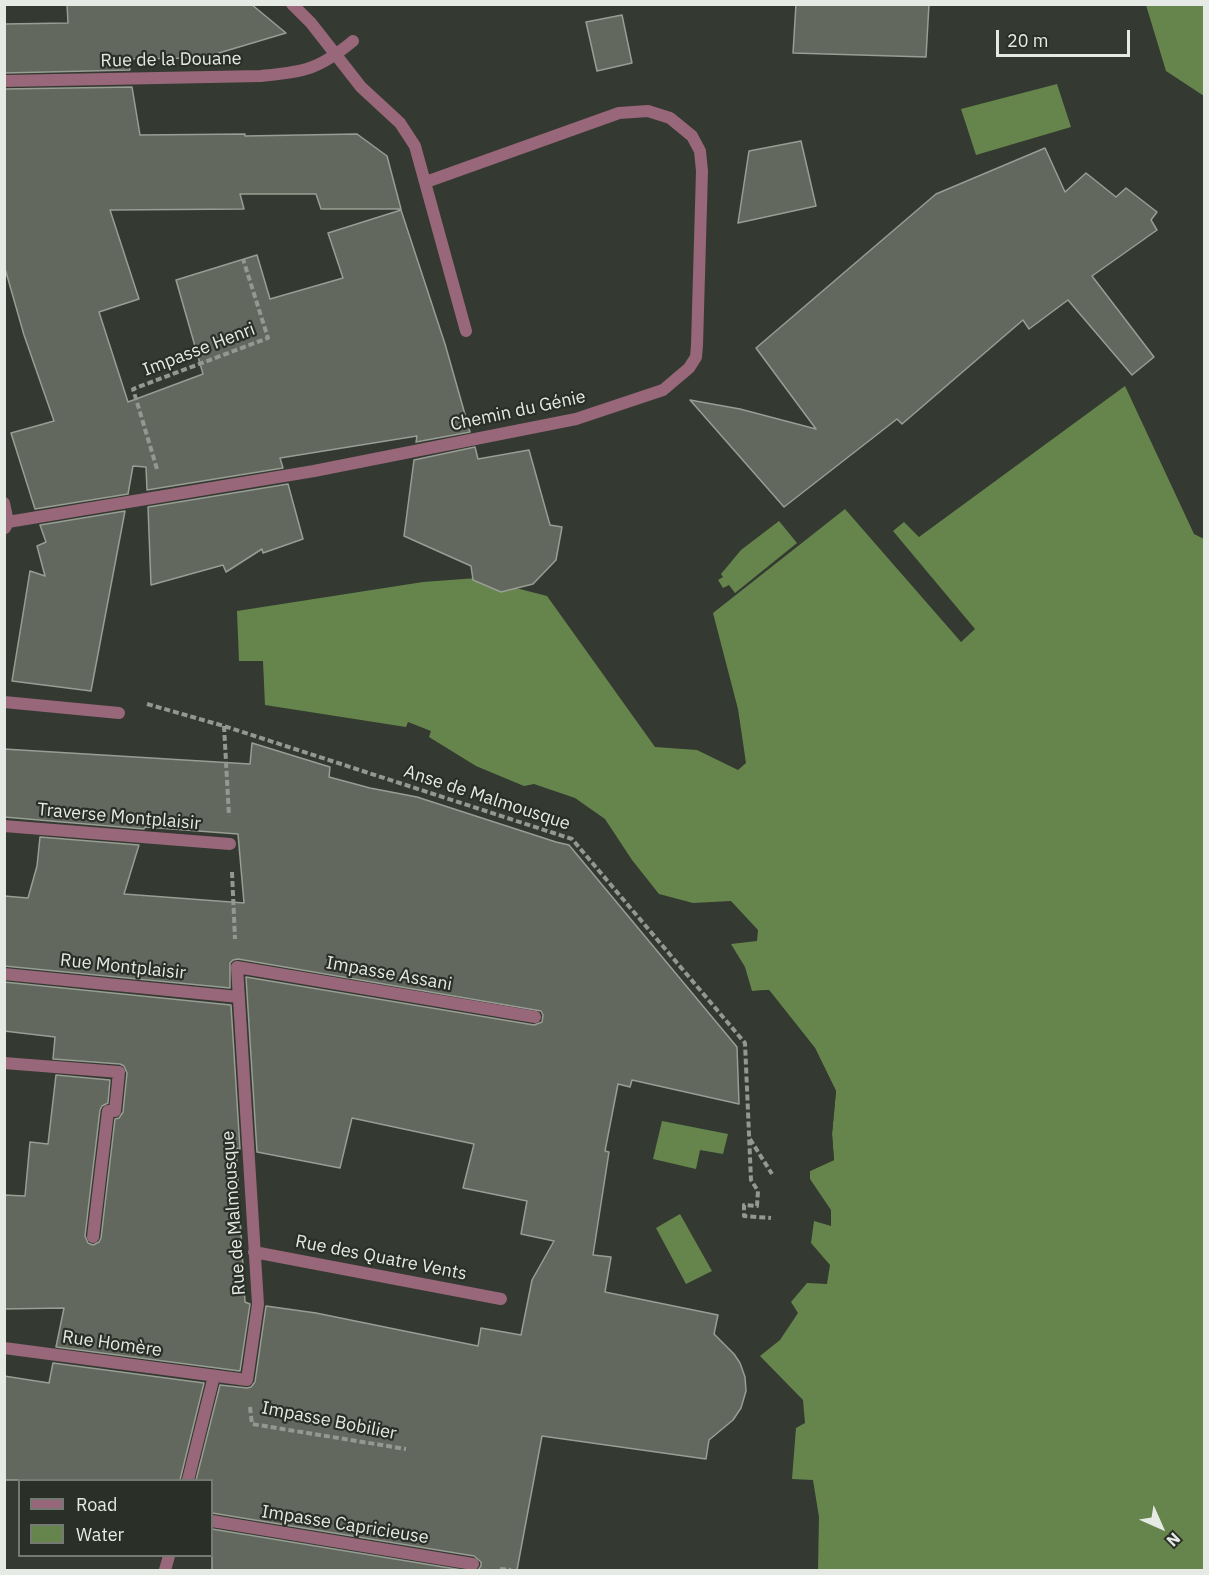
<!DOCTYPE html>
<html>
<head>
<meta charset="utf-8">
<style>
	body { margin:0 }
	#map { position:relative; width:1209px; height:1575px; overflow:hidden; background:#343a31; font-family:"IBM Plex Sans",sans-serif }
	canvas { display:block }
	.frame { position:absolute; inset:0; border:6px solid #e6eae4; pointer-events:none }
	.legend { position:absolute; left:18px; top:1479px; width:195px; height:78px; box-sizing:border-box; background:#2a3027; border:2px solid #757a73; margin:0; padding:8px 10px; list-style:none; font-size:18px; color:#e6eae4 }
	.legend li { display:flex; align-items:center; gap:12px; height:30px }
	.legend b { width:30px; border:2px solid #757a73 }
	.north { position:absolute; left:1131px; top:1497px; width:60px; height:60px; -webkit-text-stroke:4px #2a3027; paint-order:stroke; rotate:135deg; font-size:16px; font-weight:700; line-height:24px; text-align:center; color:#e6eae4 }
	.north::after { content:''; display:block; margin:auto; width:21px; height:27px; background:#e6eae4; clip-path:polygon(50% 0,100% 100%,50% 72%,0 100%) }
	.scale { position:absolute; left:996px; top:30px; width:134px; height:27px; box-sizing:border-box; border:3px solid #e6eae4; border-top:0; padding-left:8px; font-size:18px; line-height:21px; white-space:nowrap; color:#e6eae4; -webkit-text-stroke:4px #2a3027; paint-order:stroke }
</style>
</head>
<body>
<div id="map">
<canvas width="1209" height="1575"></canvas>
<div class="frame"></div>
<ul class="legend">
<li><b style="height:8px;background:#986779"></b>Road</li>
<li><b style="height:16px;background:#66854c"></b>Water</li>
</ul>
<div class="north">N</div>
<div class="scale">20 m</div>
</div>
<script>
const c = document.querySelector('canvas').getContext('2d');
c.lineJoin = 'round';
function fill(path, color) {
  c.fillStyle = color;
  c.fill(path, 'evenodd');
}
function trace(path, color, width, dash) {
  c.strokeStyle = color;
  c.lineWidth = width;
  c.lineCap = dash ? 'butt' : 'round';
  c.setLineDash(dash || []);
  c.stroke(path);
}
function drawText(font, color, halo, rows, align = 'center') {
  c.font = font + ' "IBM Plex Sans",sans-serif';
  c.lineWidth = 4.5;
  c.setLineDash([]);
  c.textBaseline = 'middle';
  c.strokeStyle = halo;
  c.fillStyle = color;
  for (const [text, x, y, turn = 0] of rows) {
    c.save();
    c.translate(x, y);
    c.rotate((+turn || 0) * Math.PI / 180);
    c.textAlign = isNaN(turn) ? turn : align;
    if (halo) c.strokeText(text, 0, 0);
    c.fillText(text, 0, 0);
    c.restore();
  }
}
const water = new Path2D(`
	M1146,5H1204V96L1166,71Z
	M1057,84L1071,127L976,155L961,109Z
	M1125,386L1194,534L1204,539V1570H818L819,1517L813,1480L792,1479L796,1428L805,1423L803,1400L760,1356L780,1340L798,1313L791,1302L807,1283L827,1284L830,1265L811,1243L814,1221L831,1226V1210L810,1179V1171L834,1160L832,1134L836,1091L815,1048L769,990L752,991L745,967L731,944L757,941L758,930L731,901L693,903L659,894L632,860L605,819L575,798L534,784L524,786L476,766L429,737L431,731L408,722L406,727L265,705L263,661H239L237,611L423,582L477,578L547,596L655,747L697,750L738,770L746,763L738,709L713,613L845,509L961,642L975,629L893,531L904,522L919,537Z
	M779,521L797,543L735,593L729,585L723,588L718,580L723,577L721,574L741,550Z
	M662,1121L728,1134L723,1154L700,1150L696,1169L653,1159Z
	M680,1214L712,1271L686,1284L656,1228Z`);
const pier = new Path2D(`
	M769,990L815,1048L836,1091L832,1134L834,1160L810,1171L809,1168L831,1158L829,1134L833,1091L812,1049L768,993H751L752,991Z`);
const building = new Path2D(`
	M67,4H251L286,33L202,58L128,59L130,70L4,73V24L68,23Z
	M796,4H929L926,57L793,53Z
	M622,15L632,63L597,71L586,22Z
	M132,87L140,135L245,134V136L357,134L387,156L401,209H321L316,194H240L244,209L110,210L139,299L99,312L128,402L203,374L176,280L257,255L270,299L343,278L328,233L401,210L445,344L470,432L416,442L417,436L280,458L283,468L147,490L146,467L133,466L128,494L35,509L11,433L54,421L24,335L4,265V89Z
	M801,141L816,206L738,223L749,151Z
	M1045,148L1065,192L1086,173L1116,197L1126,188L1157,212L1151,220L1157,230L1092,276L1154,357L1132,375L1068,300L1029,329L1023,320L902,424L897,419L784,507L690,400L740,409L816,429L756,348L936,194Z
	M475,447L478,459L529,450L550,525L562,527L556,560L533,584L501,592L473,580L471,566L404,536L414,460Z
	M288,484L303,539L263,553L262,549L226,572L223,565L151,585L148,507Z
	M125,511L91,691L12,681L30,571L45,576L37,546L46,542L40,525Z
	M252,743L330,767L329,777L370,788L417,797L556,842L569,845L737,1047L739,1104L632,1080L630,1087L618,1084L605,1151L609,1152L593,1255L611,1257L605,1292L718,1315L714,1334L734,1354L740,1363L745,1377L746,1391L741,1408L733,1420L709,1440L706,1459L542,1436L517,1570H478L481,1566V1562L474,1556L212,1513V1480H196L220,1385L247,1388L251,1387L255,1382L266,1306L316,1313L478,1346L481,1328L521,1335L532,1280L554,1241L521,1234L527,1201L463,1188L474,1144L352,1118L340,1168L257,1152L246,977L534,1025L542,1022L543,1015L541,1011L238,959L233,960L230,963V988L4,966V896L28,898L37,866L40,837L139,845L124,894L244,903L238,834L145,827L144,829L4,817V749L250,764Z
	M4,982L231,1005L240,1149L236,1148L245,1302L250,1304L240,1371L56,1347L64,1308L4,1309V1195L25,1196L30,1142L48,1144L56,1075L110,1080L108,1103L102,1106L100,1110L85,1236L88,1243L93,1245L99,1242L101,1238L115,1119L119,1118L123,1112L127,1073L124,1066L120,1064L53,1059L55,1037L4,1031Z
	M53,1363L204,1383L180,1480H4V1376L49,1383Z
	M212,1529L462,1570H212Z`);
const path = new Path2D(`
	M157,469L133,389L268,338L243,259
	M147,704L224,726L572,839L745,1043L751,1180L758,1191L757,1206L744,1205V1216L771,1218
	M224,726L229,816
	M232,872L235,939
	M750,1139L772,1174
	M250,1407L252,1424L406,1449
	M500,1569L511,1570`);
const lane = new Path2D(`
	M4,702L119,713
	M4,974L239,997
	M254,1252L501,1299
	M4,1348L247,1380L258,1304L237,967L535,1017
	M188,1480L214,1376
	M212,1521L473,1564
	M165,1570L169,1556`);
const street = new Path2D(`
	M292,4L311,23L361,87L400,123L415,146L466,331
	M4,81L261,76C306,71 318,70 353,41
	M4,503L8,522L5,528
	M8,522L314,471L576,419L663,390L689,368L696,357L697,345L702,171L700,151L692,136L670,118L648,111L619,113L426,182
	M4,826L230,844
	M4,1063L119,1072L115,1111H108L93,1237`);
const streetNames = [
	["Rue de la Douane",171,60,-1],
	["Impasse Henri",199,350,-21],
	["Chemin du Génie",518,411,-12],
	["Anse de Malmousque",487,798,18],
	["Traverse Montplaisir",119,817,5],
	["Rue Montplaisir",123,967,6],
	["Impasse Assani",389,974,10],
	["Rue de Malmousque",234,1213,-94],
	["Rue des Quatre Vents",381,1258,11],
	["Rue Homère",112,1344,8],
	["Impasse Bobilier",329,1421,11],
	["Impasse Capricieuse",345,1525,9]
];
fill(water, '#66854c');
fill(pier, '#343a31');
fill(building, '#63685f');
trace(building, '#989e93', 1.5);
trace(path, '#939891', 4, [6, 3]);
trace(lane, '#986779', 12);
trace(street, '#986779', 12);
drawText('18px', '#e6eae4', '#2a3027', streetNames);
</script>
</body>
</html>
